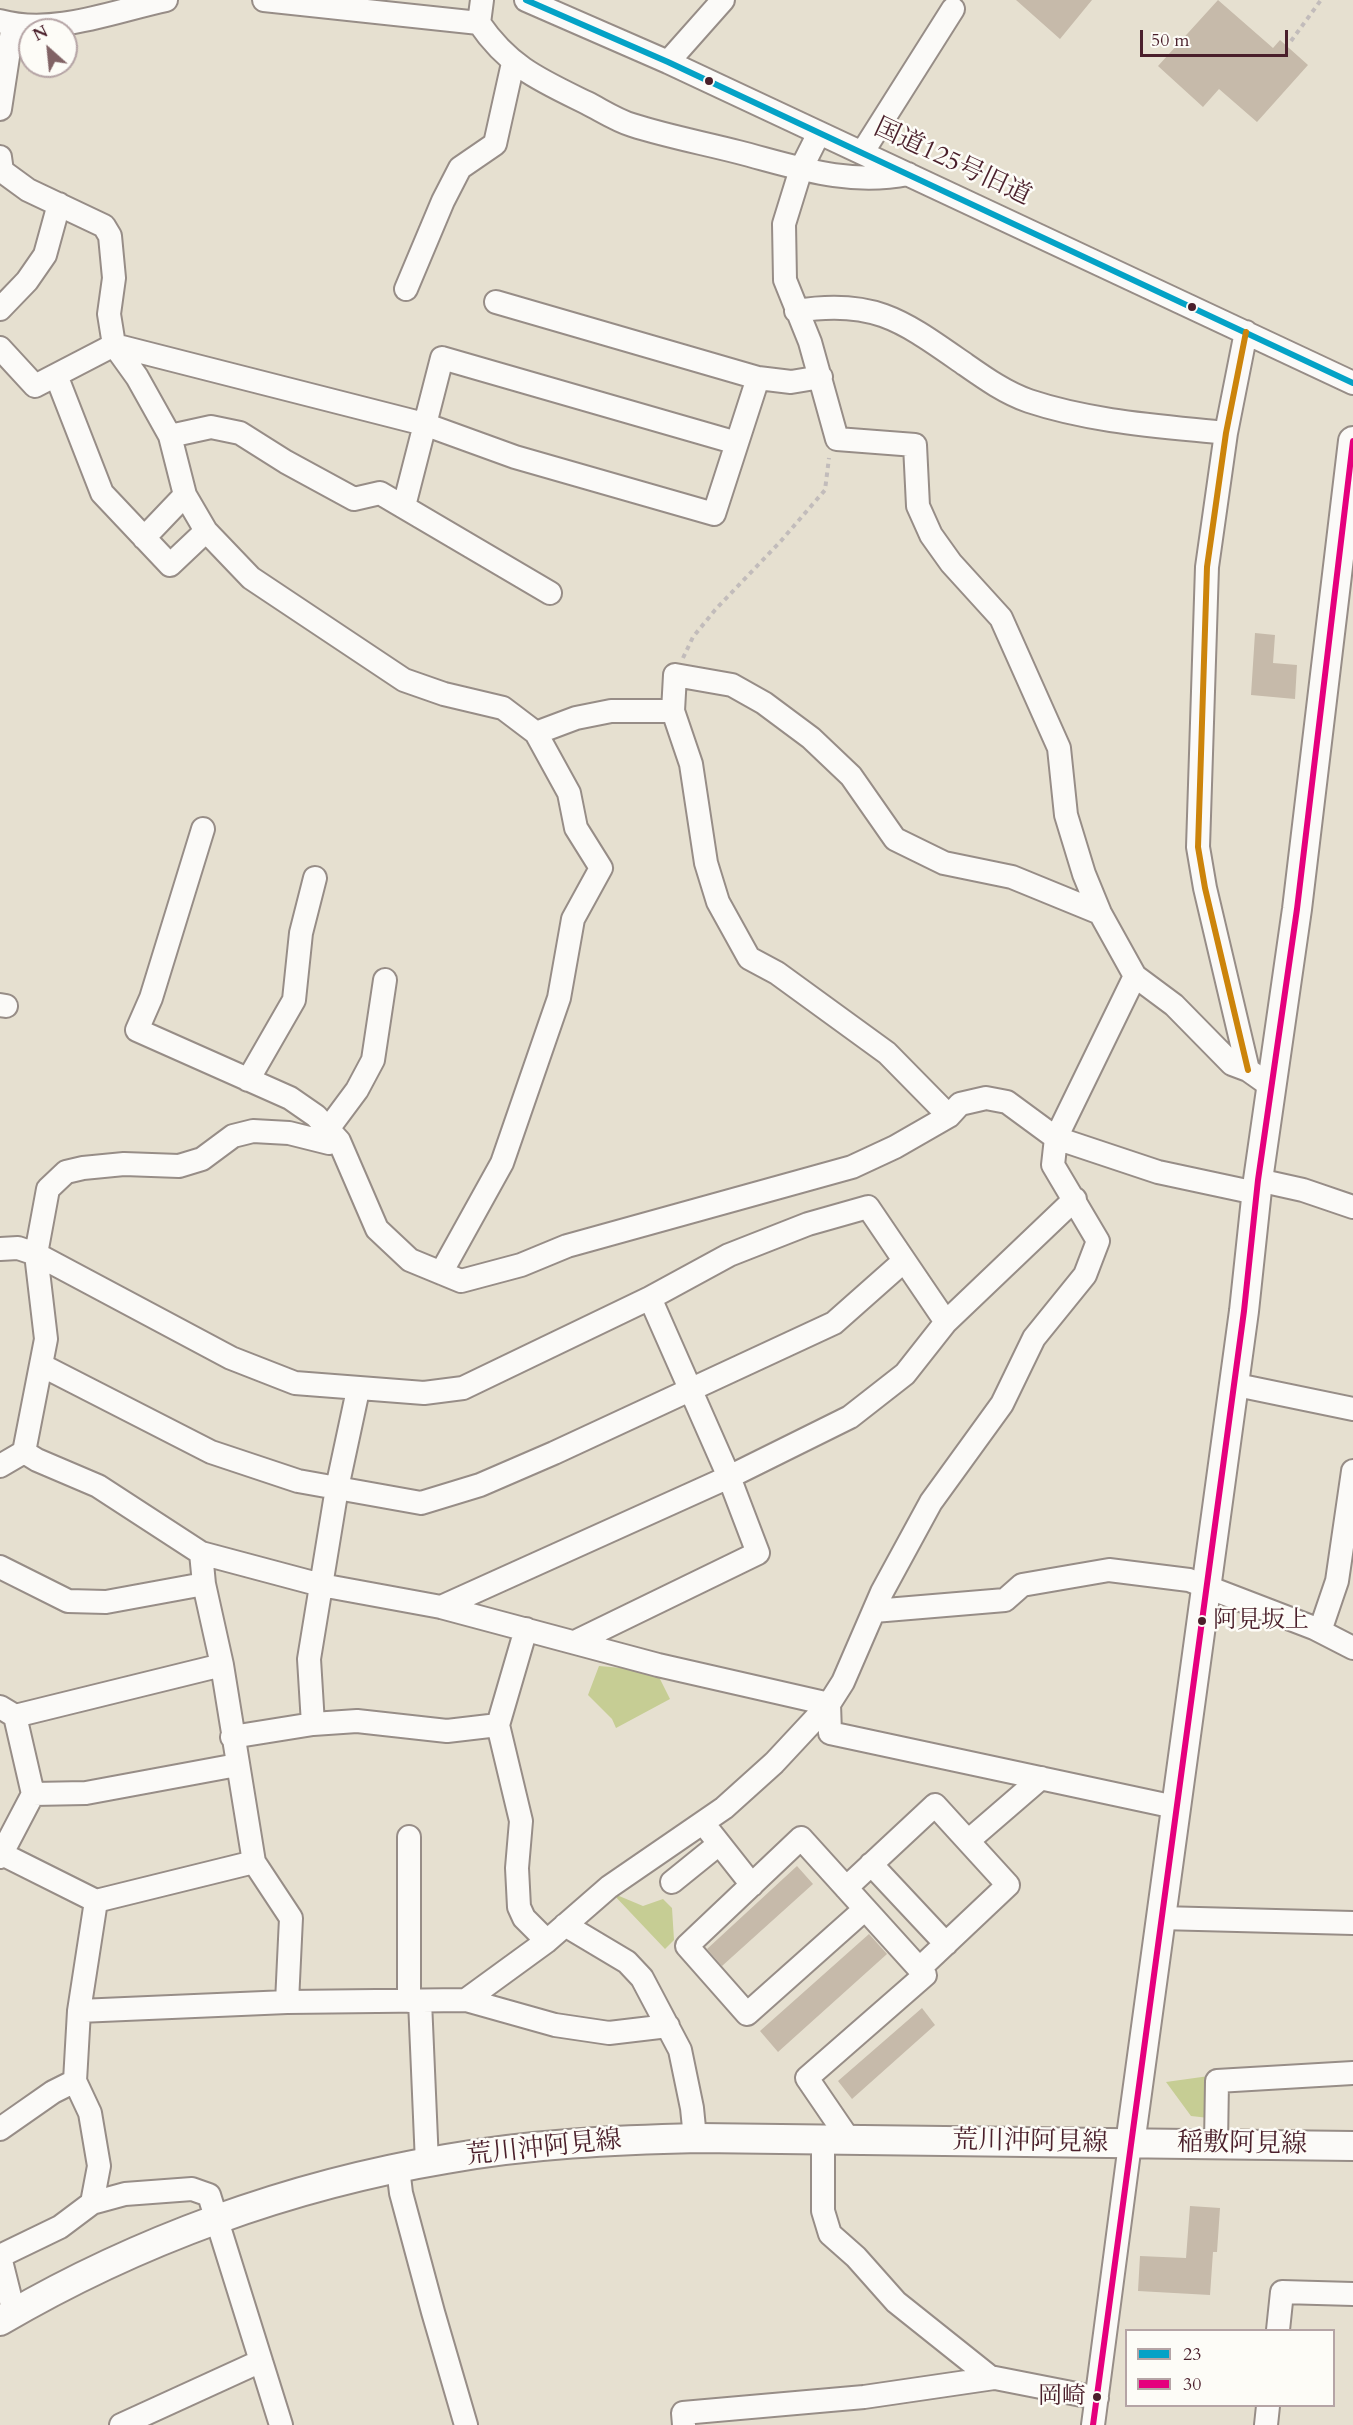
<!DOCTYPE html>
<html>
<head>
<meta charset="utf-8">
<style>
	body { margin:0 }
	#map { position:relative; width:1353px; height:2425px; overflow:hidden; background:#e6e0d0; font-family:Cardo,serif }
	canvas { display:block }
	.legend { position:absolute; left:1125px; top:2329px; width:210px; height:78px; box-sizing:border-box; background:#fdfcf7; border:2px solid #b5a4a5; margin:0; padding:8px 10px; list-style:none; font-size:18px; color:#4a1f2b }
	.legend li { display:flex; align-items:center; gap:12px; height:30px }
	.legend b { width:30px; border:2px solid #b5a4a5 }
	.north { position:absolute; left:18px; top:18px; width:60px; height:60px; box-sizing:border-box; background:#fdfcf7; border:2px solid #b5a4a5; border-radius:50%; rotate:333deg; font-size:16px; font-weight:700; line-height:24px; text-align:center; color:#4a1f2b }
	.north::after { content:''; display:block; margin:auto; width:21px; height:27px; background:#816365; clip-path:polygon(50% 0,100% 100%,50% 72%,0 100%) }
	.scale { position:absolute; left:1140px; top:30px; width:148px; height:27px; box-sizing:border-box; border:3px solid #4a1f2b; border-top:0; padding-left:8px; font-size:18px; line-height:21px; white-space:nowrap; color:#4a1f2b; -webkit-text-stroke:4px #fdfcf7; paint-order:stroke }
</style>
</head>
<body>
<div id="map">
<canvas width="1353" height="2425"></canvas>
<ul class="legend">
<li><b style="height:8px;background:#04a2c6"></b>23</li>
<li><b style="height:8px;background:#e5007d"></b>30</li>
</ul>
<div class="north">N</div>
<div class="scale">50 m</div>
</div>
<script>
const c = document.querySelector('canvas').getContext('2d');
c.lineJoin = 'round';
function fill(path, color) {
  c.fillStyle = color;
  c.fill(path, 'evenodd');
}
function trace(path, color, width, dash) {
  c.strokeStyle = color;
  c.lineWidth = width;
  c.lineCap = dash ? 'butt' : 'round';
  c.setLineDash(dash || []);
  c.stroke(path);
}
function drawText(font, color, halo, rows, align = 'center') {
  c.font = font + ' Cardo,"Noto Serif JP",serif';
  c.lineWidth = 5;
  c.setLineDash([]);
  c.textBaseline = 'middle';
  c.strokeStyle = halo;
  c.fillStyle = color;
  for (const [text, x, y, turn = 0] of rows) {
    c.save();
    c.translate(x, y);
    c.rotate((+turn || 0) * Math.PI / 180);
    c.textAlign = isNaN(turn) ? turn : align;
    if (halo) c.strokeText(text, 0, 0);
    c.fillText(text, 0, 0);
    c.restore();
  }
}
const green = new Path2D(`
	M599,1666L656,1671L670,1699L616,1728L612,1719L588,1695Z
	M612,1893L643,1906L663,1899L672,1908L674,1940L665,1949Z
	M1209,2076V2118L1191,2116L1166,2082Z`);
const building = new Path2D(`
	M1016,0H1092L1060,39Z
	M1218,0L1273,48L1280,40L1308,65L1257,122L1219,89L1203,107L1158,66Z
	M1255,633L1275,635L1273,663L1297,665L1295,699L1251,695Z
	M797,1866L813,1884L722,1966L707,1949Z
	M869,1934L887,1954L778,2052L760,2031Z
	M922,2008L935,2025L852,2099L838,2081Z
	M1190,2206L1220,2208L1217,2252H1213L1210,2295L1138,2291L1140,2256L1186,2258Z`);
const path = new Path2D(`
	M1291,41L1321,0
	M683,658L693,637L715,610L780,542L825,490L829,458`);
const minor = new Path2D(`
	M264,0L479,23C509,67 540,80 587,103C601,110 616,120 632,125C666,136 703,143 738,152C796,167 847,186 908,174
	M526,0L668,62L1353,383
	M0,21C54,36 114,11 166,0
	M479,23L482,0
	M668,62L723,0
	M0,109L13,24
	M819,133L801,169L784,224L785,280L810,342L837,439L915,445L918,506L931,535L951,563L1001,618L1059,748L1066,815L1084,874L1100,913L1135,976L1174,1005L1232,1064L1248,1070L1272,1087
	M862,153L953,9
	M0,157L2,171L28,190L104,226L110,236L114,278L109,314L114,345L137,377L170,436L185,495L206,531L251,578L404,680L444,694L503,708L536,733L569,793L576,828L601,868L573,919L559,998L502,1163L441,1273
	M406,289L443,201L460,168L495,144L513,63
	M496,302L758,378
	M0,309L27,281L45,255L59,204
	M796,311C875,298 904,322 966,365C986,379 1006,393 1029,401C1092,422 1160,426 1226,433
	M1246,332L1226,433L1207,567L1198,847L1205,888L1248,1070
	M0,348L35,386L114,345L424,424L515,457L714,514L758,378L791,382L821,377
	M56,375L102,493L170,565L206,531
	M170,436L211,427L240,433L286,462L354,499L380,493L550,593
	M404,506L442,358L737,443
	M144,538L185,495
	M673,711L691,764L706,863L718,902L749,958L777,973L887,1053L949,1116
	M536,733L576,718L611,711H673L675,675L732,685L764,703L811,738L851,776L895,839L944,863L1012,877L1100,913
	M203,829L151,998L137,1030L290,1098L316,1116L339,1141L377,1229L410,1260L461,1281L521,1265L567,1246L852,1167L895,1147L949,1116L960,1104L986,1098L1007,1102L1056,1138L1158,1172L1256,1193
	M0,1005L6,1006
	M248,1080L294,1000L301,933L315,878
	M328,1129L357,1090L373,1060L385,980
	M1258,1180L1303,1190L1353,1207
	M0,1249L18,1248L36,1254L231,1358L295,1383L424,1393L463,1388L650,1298L729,1255L808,1224L868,1207L946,1322L905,1374L850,1417L729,1477L441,1607
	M946,1322L1075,1199
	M41,1365L211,1452L298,1481L421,1503L480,1485L554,1453L834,1323L904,1261
	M1232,1384L1353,1409
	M24,1452L37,1460L98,1486L201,1553L321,1585L441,1607L658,1665L829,1704
	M0,1466L24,1452L46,1339L36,1254L48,1189L66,1172L83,1168L124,1164L179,1166L202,1159L233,1136L253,1131L289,1133L329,1143L339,1141
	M201,1553L204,1584L222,1665L254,1862L291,1918L287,2002L466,2000L547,1941L609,1887L724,1808L774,1763L829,1704L843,1682L882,1592L931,1502L1002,1404L1034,1338L1085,1275L1098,1241L1053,1165L1056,1138L1135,976
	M0,1567L68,1601L106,1602L204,1584
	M874,1611L1005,1600L1022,1585L1109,1570L1189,1580L1314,1628L1353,1648
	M526,1629L498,1725L521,1821L517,1868L519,1907L524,1918L547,1941
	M1320,1631L1337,1581L1353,1471
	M575,1642L758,1553L729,1477L650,1298
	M829,1704L830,1733L1175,1807
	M0,1707L15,1716L222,1665
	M313,1724L309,1659L337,1488L358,1390
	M232,1737L313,1724L357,1721L447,1731L498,1725
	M33,1794L86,1793L237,1765
	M703,1823L752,1885
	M968,1841L1041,1778
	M2,1854L96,1901L254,1862
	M0,1857L33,1794L15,1716
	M871,1864L946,1944
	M672,1882L719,1844
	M846,1888L935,1805L1008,1885L919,1969
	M1160,1918L1353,1923
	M565,1925L627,1962L642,1978L680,2050L692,2108L695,2138
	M466,2000L555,2025L609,2033L668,2026
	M409,2001V1837
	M420,2001L427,2163
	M79,2011L287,2002
	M75,2081L79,2011L96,1901
	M0,2129L53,2092L75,2081L90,2113L99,2166L92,2203
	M823,2141V2211L830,2234L856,2257L896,2302L990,2377L1097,2398
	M850,2141L807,2078L925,1975L801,1838L687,1946L747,2014L865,1909
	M1216,2144L1217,2081L1353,2073
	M398,2168L401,2193L433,2312L466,2425
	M0,2256L60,2227L92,2203L125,2194L192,2189L209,2195L281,2425
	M0,2257L14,2313
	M1278,2330L1282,2292L1353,2294
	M121,2425L261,2361
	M684,2425L683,2413L864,2397L994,2378
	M1093,2425L1130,2144
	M1266,2425L1268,2406`);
const major = new Path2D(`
	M1130,2144L1244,1311L1258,1180L1297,909L1353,441
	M0,2321C136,2241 290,2185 446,2159C529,2144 614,2140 699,2138L1353,2146`);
const bus1 = new Path2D(`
	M526,0L668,62L1353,383`);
const bus2 = new Path2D(`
	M1093,2425L1244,1311L1258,1180L1297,909L1353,441`);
const bus3 = new Path2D(`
	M1246,332L1226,433L1207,567L1198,847L1205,888L1248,1070`);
const markers = [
	[709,81,5,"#4a1f2b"],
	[1192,307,5,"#4a1f2b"],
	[1202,1621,5,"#4a1f2b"],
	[1097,2397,5,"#4a1f2b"]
];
const busNames = [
	["阿見坂上",1213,1621],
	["岡崎",1086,2397,"right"]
];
const streetNames = [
	["国道125号旧道",952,163,25],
	["荒川沖阿見線",1030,2143,1],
	["稲敷阿見線",1242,2145,1],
	["荒川沖阿見線",544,2149,-6]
];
fill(green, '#c6cd94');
fill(building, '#c6baaa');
trace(minor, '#978d87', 26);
trace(major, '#978d87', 32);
trace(path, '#c2bcbb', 4, [4.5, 4.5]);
trace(minor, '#fbfaf8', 22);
trace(major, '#fbfaf8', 28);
trace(bus1, '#04a2c6', 6);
trace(bus2, '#e5007d', 6);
trace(bus3, '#cc840b', 6);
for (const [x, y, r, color] of markers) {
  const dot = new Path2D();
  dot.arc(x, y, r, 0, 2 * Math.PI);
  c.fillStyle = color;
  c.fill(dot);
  trace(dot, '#fdfcf7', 2);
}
drawText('24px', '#4a1f2b', '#fdfcf7', busNames, 'left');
drawText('26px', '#4a1f2b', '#fdfcf7', streetNames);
</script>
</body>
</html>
